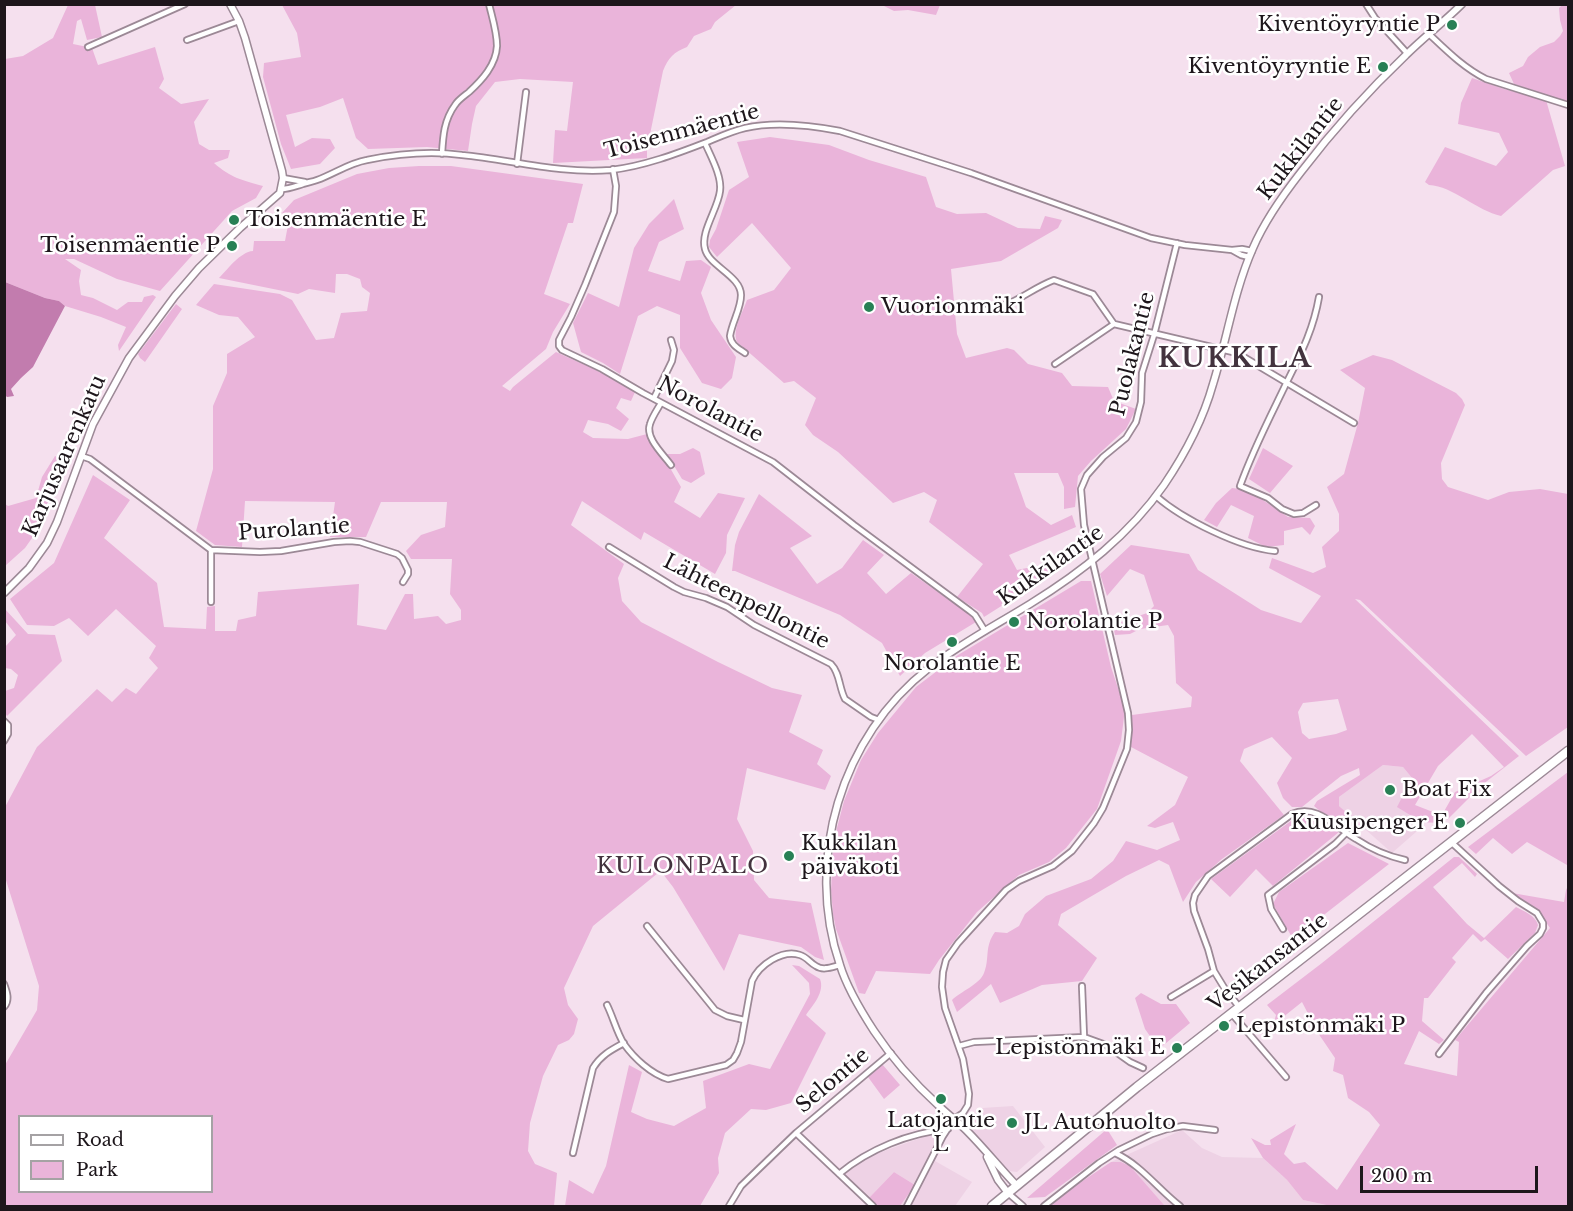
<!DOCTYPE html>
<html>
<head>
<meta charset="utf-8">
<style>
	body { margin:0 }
	#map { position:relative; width:1573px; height:1211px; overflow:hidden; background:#f5e0ee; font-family:"Libre Baskerville",serif }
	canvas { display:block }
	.frame { position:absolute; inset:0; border:6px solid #1d161b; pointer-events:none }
	.legend { position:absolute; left:18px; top:1115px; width:195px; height:78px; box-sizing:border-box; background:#fff; border:2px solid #a5a2a4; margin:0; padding:8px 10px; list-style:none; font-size:18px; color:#1d161b }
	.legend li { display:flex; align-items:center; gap:12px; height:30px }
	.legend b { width:30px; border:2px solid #a5a2a4 }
	.scale { position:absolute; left:1360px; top:1166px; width:178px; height:27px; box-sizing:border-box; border:3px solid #1d161b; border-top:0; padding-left:8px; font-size:18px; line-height:21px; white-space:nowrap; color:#1d161b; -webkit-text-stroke:4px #fff; paint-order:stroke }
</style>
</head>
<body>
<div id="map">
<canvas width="1573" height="1211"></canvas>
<div class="frame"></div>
<ul class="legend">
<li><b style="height:8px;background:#fff"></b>Road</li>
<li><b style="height:16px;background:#eab4da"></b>Park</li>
</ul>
<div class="scale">200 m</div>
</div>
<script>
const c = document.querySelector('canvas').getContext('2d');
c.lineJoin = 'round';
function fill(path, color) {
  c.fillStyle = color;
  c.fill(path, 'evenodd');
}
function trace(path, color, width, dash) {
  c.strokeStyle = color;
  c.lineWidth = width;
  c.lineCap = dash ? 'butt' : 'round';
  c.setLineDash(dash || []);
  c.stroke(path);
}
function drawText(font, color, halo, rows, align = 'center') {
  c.font = font + ' "Libre Baskerville",serif';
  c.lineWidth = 5;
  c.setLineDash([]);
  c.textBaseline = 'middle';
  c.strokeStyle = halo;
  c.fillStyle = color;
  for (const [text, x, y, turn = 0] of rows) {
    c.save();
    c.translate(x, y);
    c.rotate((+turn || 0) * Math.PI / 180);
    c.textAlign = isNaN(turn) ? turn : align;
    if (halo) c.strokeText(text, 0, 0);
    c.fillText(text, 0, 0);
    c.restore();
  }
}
const built = new Path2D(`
	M1383,765L1403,767L1412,778L1398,807L1424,825L1392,853L1339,806V797Z
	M1013,1106L1045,1147L1017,1172L1009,1171L965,1122L982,1108Z
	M1182,1130L1202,1148L1222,1157L1263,1158L1287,1180L1303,1200L1331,1206H1165L1130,1166L1121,1162H1111Z
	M932,1134L944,1143L935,1161L972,1182L955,1206H900L915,1185L894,1172L868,1199L843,1175L867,1157Z`);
const green = new Path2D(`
	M68,5H95L102,37L87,40L81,19L77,21L73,44L92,48L98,65L155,47L164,79L159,88L181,104L209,99L194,122L199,144L209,150H230L228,158L214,163C231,178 242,180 263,186L256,198L232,211L160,291L117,279L74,259H65L81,270L79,281L81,295L93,298L117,310L128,302H142L144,297L153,295L156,297L119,351L118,345L126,327L101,317L65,306L59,301L45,298L5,282V59L23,56L53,38Z
	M282,5H736L715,22L711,29L694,36L687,47C674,52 668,58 663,71L647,149V158L553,163L555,130L567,131L573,82L520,79L495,82L476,106L472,124L468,151L427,147L368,149L356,138L343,98L320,107L286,115L295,147L312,138L330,139L335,148L320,164L291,169L281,144L263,77L264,63L301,57L297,33Z
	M882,5H940L936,15L908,10L894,11Z
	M1562,5H1568V102L1514,84L1509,73L1523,66L1528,57L1540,47L1554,42L1560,36L1563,31L1560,20L1559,8Z
	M1472,78L1504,89L1546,100L1565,166L1553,170L1501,216C1477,211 1453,186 1429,185L1425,182L1445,147L1496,166L1508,152L1499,133L1458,124L1461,103Z
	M770,137L829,145L869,160L926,177L936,207L957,214L986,213L1018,228L1040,229L1045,216L1062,220L1058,228L1001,261L951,269L957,334L966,358L1007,348L1014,350L1028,364L1062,373L1072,386L1108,387L1114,401L1136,409L1126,429L1091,461L1078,476L1075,507L1064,509V487L1058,473H1014L1026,507L1051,525L1072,515L1076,527L1009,555L1017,570L1061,561L1063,567L984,617L982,613L957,597L983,564L929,522L937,500L924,492L893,503L838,452L813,435L805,425L816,398L794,381L784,383L737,342C732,329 743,312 747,300L774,290L791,268L752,223L717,257L709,247L710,240L716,229L729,190L749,177L737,142Z
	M419,166H451L583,184L573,223H568L544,294L570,304L553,332L546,349L502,386L510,391L513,387L556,352L596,370L635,392L631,401L621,398L616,408L629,419L621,431L608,424L588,420L583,432L593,438L628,439L647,434L669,466L681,487L674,502L700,518L718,493L745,498L727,535L726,553L715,574L644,532L641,540L582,501L571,525L624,564L618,578L622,601L641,622L718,662L772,688L802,695L789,732L823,750L817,764L831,776L825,790L747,768L737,819L753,851L754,880L769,898L811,903L824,960L815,957L801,947L739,934L724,971L673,887L663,874L658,873L593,926L564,988L568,1005L578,1019L574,1034L569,1040L558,1045L543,1076L530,1123L528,1151L535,1164L557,1173L554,1206H5V1065L37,1010L39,986L5,877L4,809L37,747L97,689L112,702L126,688L136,694L158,668L149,658L156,646L116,609L88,636L69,618L54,626L27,625L10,599L54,563L93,475L130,500L104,538L157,583L164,627L206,629L207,607L215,606V631H236L238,620L256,616L258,592L359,584L357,625L386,630L405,594H413L414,619L438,616L446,624L461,620V610L450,594L452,559H411L406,551L421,535L445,527L447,502H381L366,537H330L335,502L245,501L242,547L215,545L196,531L213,469V406L227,373V354L255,337L238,317L219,315L196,305L214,284L280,294L292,300L316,340L334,338L341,313L367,311L370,293L362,287L360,279L347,274H336L335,293L309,289L298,294L219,278C228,269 240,252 253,251L254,241H285L288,225L302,218H288L282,213L294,200L357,174L389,168ZM20,1116H212V1192H20Z
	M674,199L684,229L659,242L648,271L680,281L686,261L701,260L711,267L701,293L711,320L736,357L732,378L721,389L702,383L680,348V315L657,306L638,316L620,374L603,363L581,352L573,323L588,293L619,307L634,248L649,224Z
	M176,304L182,309L145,362L140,358L138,354Z
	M1373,355L1392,360L1456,393L1462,399L1465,405L1441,463L1442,479L1448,487L1488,500L1509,492L1540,489L1568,494V727L1526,756L1360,600L1355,599L1519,756L1482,785L1447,820L1442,815L1455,792L1491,776L1504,767L1472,734L1438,766L1415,805L1433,812L1439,823L1421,822L1397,807L1412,778L1403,767L1383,765L1339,797V806L1362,826L1355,831L1320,811L1314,806L1317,801L1360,775L1359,768L1341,776L1302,807H1292L1283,798L1277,783L1292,758L1272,737L1244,749L1240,761L1284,815L1222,859L1196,882L1183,902L1169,865L1159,860L1126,876L1061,914L1058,925L1097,958L1082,981L1042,985L1000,1003L991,984L957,1012L952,1000C960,992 980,984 984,973C990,958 984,947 995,932L1007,933L1019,926L1025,914L1046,896L1091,879L1113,861L1126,841L1157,850L1180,840L1173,822L1155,828L1147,826L1175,805L1188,777L1131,747L1132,715L1191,707L1192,697L1176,683L1174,636L1168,625L1140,629L1130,634L1115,635L1113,625L1147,613L1154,606L1144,575L1130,569L1107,596L1100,574L1131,545L1189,554L1198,570L1261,610L1301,623L1321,596L1269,568L1272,558L1313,573L1326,567L1322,547L1339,531V514L1327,487L1344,474L1358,423L1365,388L1340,370ZM1338,699L1347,730L1336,734L1309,739L1302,733L1298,712L1303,703Z
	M693,448L700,452L705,474L691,483L682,479L667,454H680Z
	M1263,448L1293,466L1270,493L1249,479Z
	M55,456L64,460L37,531L25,548L5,566V504L8,506L36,498L42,477Z
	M1232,488L1240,489L1254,494L1288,517L1310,518L1315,526L1310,535L1302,527L1284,531V545L1266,547L1248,538L1254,516L1231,505L1217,527L1204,520L1216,503Z
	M759,494L812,536L790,548L817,584L842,568L863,540L884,555L867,573L886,594L911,573L969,614L976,622L925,653L900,676L882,643L840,615L735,571H732L735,545L739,532Z
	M1081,581H1091L1111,667L1125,709L1121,741L1097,809L1066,848L1049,862L1019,875L977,912L939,960L930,974L876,971L865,994L859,993L836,929L833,914L831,890L833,850L837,828L844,801L861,760L878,733L916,687L958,655Z
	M4,608L28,634L55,635L62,661L7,716L5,713V691L14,688L18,675L11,669L5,668V647L16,635L5,621Z
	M1568,772V834L1567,839L1568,864L1567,865L1527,842L1512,854L1493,838L1476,854L1468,847Z
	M1301,815L1326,822L1339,832L1273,886L1256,869L1230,897L1211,879L1295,818Z
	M1348,843L1389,864L1293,939L1273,904L1279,892Z
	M1454,857H1459L1477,874L1475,877L1462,863L1433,887L1467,924L1484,938L1516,907C1525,912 1535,915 1538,925L1535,933L1508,959L1485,939L1481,942L1473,934L1452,958L1456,962L1428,998H1424L1422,1021L1444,1040L1439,1044L1419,1031L1404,1064L1457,1076L1459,1042L1455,1040L1550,928L1536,908L1512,893L1564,902L1566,890L1568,886V1206H1331L1303,1200L1287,1180L1263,1158L1251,1138L1265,1145H1271L1270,1140L1296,1124L1284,1154L1294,1164L1305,1162L1337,1190L1380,1125L1369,1112L1348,1098L1343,1075L1333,1071L1335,1058L1318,1033L1302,1002L1277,1022H1274L1276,1015L1267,1005L1322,963Z
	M792,965L799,966L820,979C825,992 813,1005 806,1015L826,1033L791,1103L766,1110L751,1109L725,1133L718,1158L719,1173L700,1206H565L569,1180L593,1194L606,1166L629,1065L642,1072L631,1112L647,1119L674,1126L706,1108L703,1081L749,1064L770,1069L810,994L809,983Z
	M1141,993L1161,1004H1176L1190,1023L1159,1049L1145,1029L1135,998Z
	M882,1064L900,1085L884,1099L868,1077Z
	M1107,1129L1117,1145L1045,1197L1027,1198Z
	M1111,1162H1121L1130,1166L1165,1206H1050L1081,1182Z
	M894,1172L915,1185L900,1206H877L868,1199Z`);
const water = new Path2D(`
	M5,282L45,298L59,301L65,306L33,367L21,378L11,389L14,396L7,397L4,394Z`);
const minor = new Path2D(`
	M1366,4L1375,18L1407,53
	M1429,34C1447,51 1464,68 1486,79L1568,105
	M187,40L239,21
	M88,47L185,4
	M705,143C711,157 722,176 720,191C718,209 700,232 705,249C709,266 741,276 741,295C741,309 732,322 730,336C731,345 738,348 745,353
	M442,154C443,136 444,120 455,105C458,100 464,96 469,92C482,80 496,65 497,46C497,32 492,17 489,4
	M517,164L526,92
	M613,169L616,186L614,212L585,285L571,317L559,340V346L562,350L602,369L643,393L773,462L854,525L970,611L975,615L985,631
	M283,178L305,182
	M282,189C289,189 296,186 303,184C308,182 312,182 317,180C334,174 349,163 367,160C397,154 431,151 462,155C512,160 560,174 611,170C644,166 676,154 707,142C719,137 732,131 745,128C776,121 809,125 840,131L971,173L1151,238L1185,245L1232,250
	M1249,257L1241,255L1232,250L1242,249L1252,251
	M985,310C1015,306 1028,290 1054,280L1093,294L1114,324L1237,353L1354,423
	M1055,364L1114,324
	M654,398L672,361L674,350L671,340
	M661,403C657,410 652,417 650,424C645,438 663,454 671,465
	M81,456L90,459L211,550L260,552L281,551L334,542L350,541L360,542L397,554L402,558L408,570V574L403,582
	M1156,496C1182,519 1240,548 1275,551
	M1316,505L1303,513L1294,514L1282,509L1268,498L1240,486C1252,452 1268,421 1284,388C1299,357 1313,332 1319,297
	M609,547L674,587L684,592L706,598L727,607L754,625L831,664C840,673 839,688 845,699L871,717L879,720
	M211,602V550
	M4,721L8,725V734L4,741
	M647,926L715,1010L727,1016L744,1020
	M1283,929L1271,909L1268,895L1335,844L1346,833
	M4,984C7,992 10,1000 4,1007
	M1082,986L1084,1037
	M1171,997L1214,971
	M607,1005C613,1017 617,1033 624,1044C634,1058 651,1074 668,1079L726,1065L733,1060L737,1053L741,1042L752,981C759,965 782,949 800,955C807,957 810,963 816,966C823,971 832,967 840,965
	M1240,1008L1225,989L1214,971L1208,949L1194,911L1193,903L1195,895L1208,876L1292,814C1317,803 1336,828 1356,839C1371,849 1387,856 1405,860
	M1232,1014L1286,1077
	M959,1046L974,1042L1084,1037L1106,1045L1130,1062L1143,1068
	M1439,1054L1486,993L1527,946L1540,934L1543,928V923L1537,913L1518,901L1499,886L1451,842
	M796,1133L873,1206
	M573,1153L593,1068C601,1055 611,1050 624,1043
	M1115,1153C1141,1165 1158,1189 1180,1206
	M839,1174C869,1149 909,1133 948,1129
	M1008,1193L1023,1206
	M729,1206L741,1186L796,1133L891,1053
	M907,1206L943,1136L954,1119L963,1113L968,1105L969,1094L963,1059L945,1008L942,987L943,972L946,960L958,943L1006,890L1019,881L1053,866L1072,851L1094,823L1103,808L1127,749L1129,730L1128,713L1084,525L1081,489L1087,475L1103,457L1126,438L1136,422L1141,402L1142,373L1154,335L1177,243
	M1044,1206L1099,1163L1119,1150L1152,1134L1167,1129L1183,1126L1215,1130`);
const tertiary = new Path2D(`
	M4,593L29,568L47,543L57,522L93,424L129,358L175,296L199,268L240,228L280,193L283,178L282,171L245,38L239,21L230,4
	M987,1157L998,1180L1008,1193
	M1017,1186C999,1167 984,1148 966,1130C957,1121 947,1114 938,1105C915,1084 892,1058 874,1031C861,1011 847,988 840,965C804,860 841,736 929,668C961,643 996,625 1030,604C1082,572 1129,535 1164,485C1185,454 1203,420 1213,384C1227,339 1234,291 1253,248C1265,220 1283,195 1301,172C1333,130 1368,91 1406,55C1424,37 1444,22 1462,4`);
const trunk = new Path2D(`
	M992,1206L1137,1087L1568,751`);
const markers = [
	[1452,25,6,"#288055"],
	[1383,67,6,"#288055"],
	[234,220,6,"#288055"],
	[232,246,6,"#288055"],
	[869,307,6,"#288055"],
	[1014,622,6,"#288055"],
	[952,642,6,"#288055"],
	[1390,790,6,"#288055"],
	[1460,823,6,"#288055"],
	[789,856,6,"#288055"],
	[1224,1026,6,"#288055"],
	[1177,1048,6,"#288055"],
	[941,1099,6,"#288055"],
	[1012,1123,6,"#288055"]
];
const poiNames = [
	["Kiventöyryntie P",1440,25,"right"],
	["Kiventöyryntie E",1371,67,"right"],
	["Toisenmäentie E",246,220],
	["Toisenmäentie P",220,246,"right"],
	["Vuorionmäki",881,307],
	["Norolantie P",1026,622],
	["Norolantie E",952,664,"center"],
	["Boat Fix",1402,790],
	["Kuusipenger E",1448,823,"right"],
	["Kukkilan",801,844],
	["päiväkoti",801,868],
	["Lepistönmäki P",1236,1026],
	["Lepistönmäki E",1165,1048,"right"],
	["Latojantie",941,1121,"center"],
	["L",941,1145,"center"],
	["JL Autohuolto",1024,1123]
];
const streetNames = [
	["Toisenmäentie",682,132,-15],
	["Kukkilantie",1301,149,-52],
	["Puolakantie",1133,354,-76],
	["Norolantie",710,410,28],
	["Karjusaarenkatu",65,456,-66],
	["Purolantie",294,530,-4],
	["Kukkilantie",1051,566,-35],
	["Lähteenpellontie",746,602,27],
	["Vesikansantie",1268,963,-38],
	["Selontie",833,1081,-40]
];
const neighbourhoodNames = [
	["KULONPALO",683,867]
];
const districtNames = [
	["KUKKILA",1235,359]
];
fill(built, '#eed2e5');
fill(green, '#eab4da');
fill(water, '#c27cae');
trace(minor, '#9c8996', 8);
trace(tertiary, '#9c8996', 9);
trace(trunk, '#9c8996', 11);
trace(minor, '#fff', 4.5);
trace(tertiary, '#fff', 6);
trace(trunk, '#fff', 8);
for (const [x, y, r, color] of markers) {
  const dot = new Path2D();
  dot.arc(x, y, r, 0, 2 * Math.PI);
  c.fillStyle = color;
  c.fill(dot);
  trace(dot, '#fff', 2);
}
drawText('21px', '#1d161b', '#fff', poiNames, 'left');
drawText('21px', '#1d161b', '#fff', streetNames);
c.letterSpacing = '1.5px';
drawText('22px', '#43333e', '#fff', neighbourhoodNames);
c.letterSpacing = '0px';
c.letterSpacing = '1.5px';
drawText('bold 27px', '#43333e', '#fff', districtNames);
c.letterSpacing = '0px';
</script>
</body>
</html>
